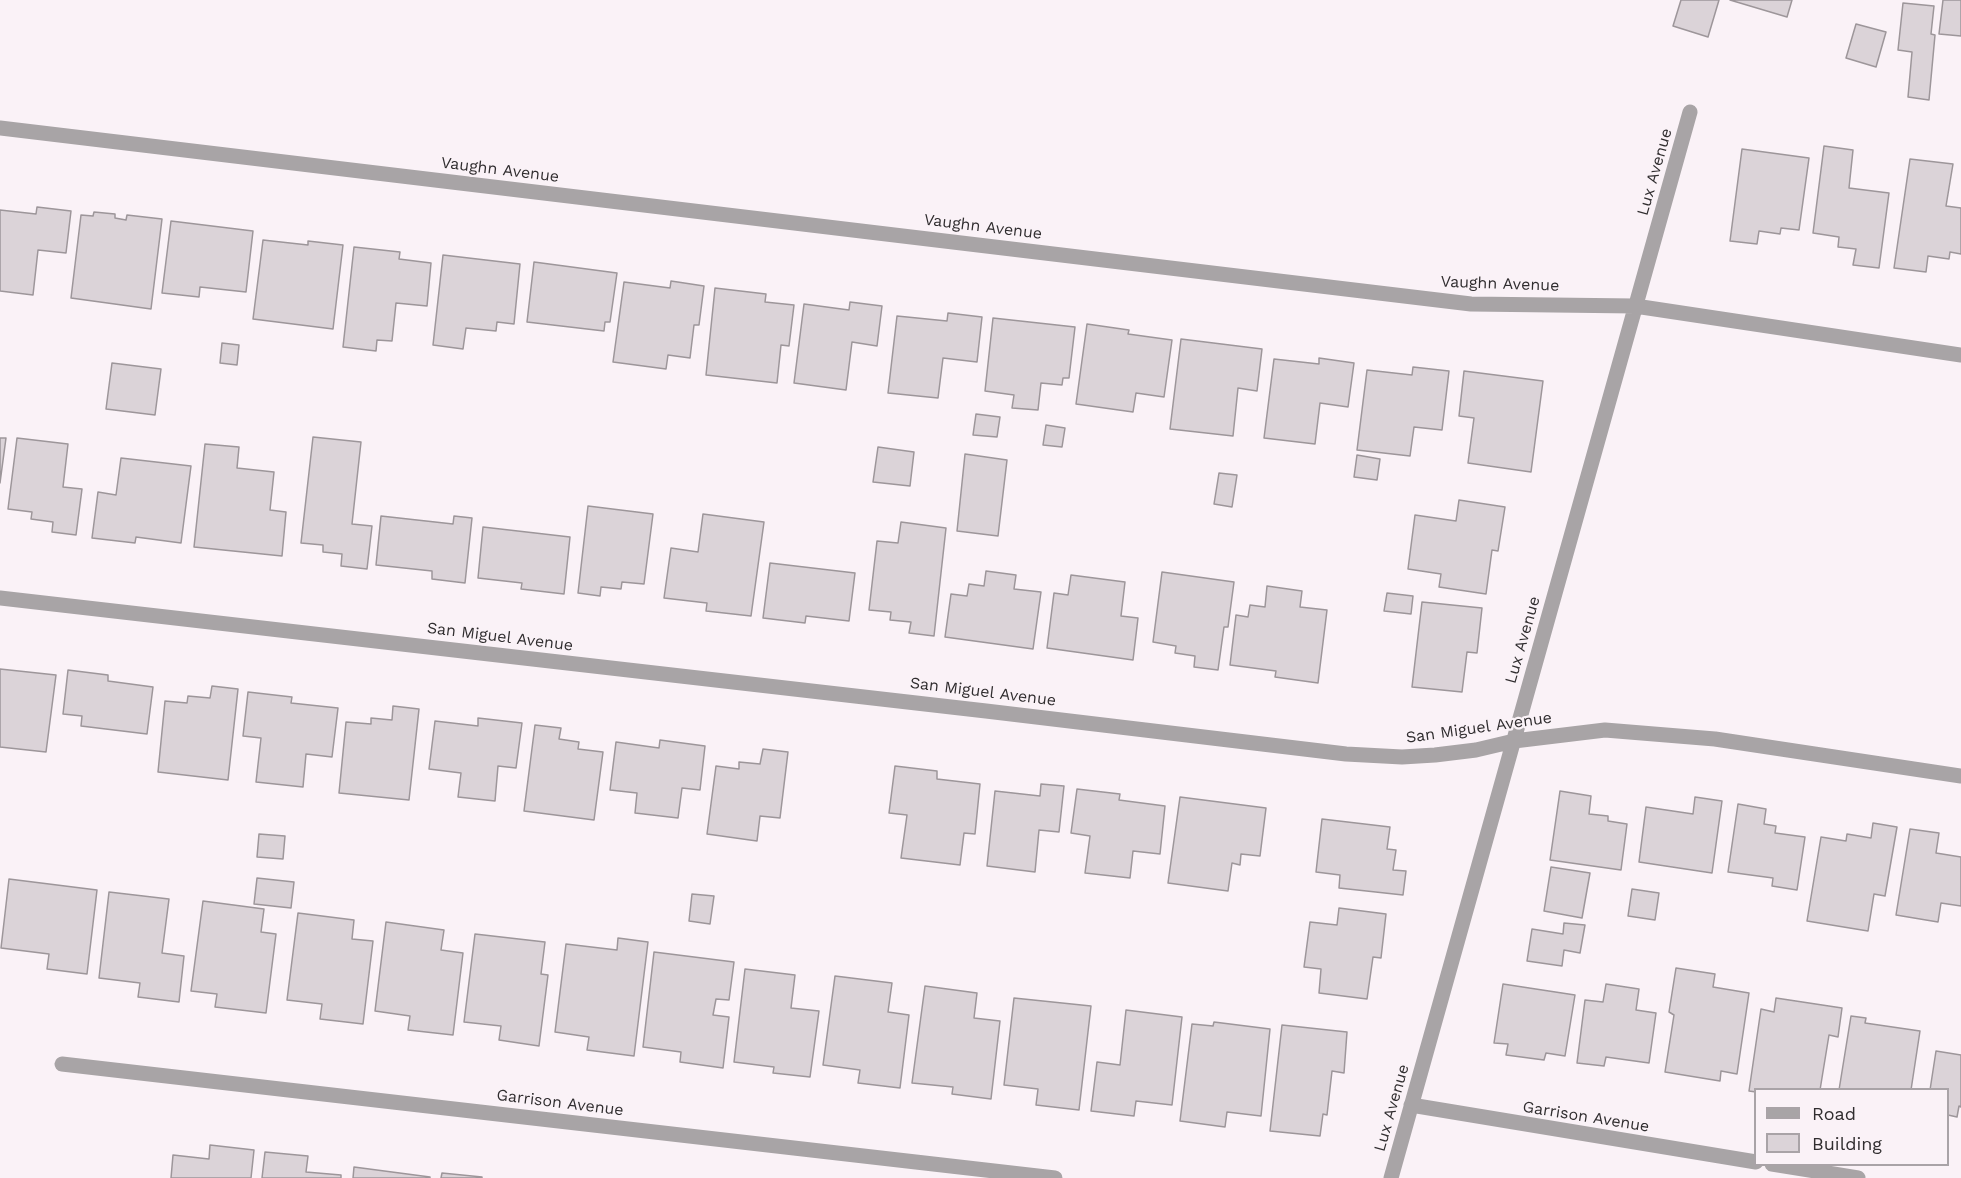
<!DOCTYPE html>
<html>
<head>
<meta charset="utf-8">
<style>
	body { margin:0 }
	#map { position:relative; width:1961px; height:1178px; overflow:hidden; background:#faf2f7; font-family:"Work Sans",sans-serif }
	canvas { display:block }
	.legend { position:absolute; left:1754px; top:1088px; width:195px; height:78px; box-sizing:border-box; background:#faf2f7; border:2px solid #a9a3a7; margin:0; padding:8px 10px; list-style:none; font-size:18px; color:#302d2f }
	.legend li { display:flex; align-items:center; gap:12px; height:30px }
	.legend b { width:30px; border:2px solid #a9a3a7 }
</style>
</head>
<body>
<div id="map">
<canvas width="1961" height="1178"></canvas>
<ul class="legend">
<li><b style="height:8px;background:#a8a4a6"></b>Road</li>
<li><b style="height:16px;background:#dbd3d8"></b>Building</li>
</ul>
</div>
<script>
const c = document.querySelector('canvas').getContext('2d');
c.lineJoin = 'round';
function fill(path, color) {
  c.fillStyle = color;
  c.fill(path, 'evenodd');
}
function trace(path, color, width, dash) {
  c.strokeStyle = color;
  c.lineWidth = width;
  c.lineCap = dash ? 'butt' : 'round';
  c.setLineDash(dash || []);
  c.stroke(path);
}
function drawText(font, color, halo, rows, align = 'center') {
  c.font = font + ' "Work Sans",sans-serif';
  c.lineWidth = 4.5;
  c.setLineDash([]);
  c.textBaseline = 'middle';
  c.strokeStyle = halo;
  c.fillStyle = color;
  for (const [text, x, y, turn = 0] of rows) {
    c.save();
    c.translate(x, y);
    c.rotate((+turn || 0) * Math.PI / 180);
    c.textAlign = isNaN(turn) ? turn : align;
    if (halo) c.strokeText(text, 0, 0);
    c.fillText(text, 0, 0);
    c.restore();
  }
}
const building = new Path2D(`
	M1681,0H1719L1708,37L1673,26Z
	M1730,0H1792L1787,17Z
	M1943,0H1961V36L1939,34Z
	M1903,3L1934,6L1931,34L1935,35L1929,100L1908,97L1912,52L1898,50Z
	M1856,24L1886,32L1876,67L1846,58Z
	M1824,146L1853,150L1849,188L1889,193L1879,268L1853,265L1856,249L1838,247L1839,237L1813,233Z
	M1742,149L1809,158L1799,230L1781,228L1780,234L1759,231L1757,244L1730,241Z
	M1910,159L1953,164L1946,206L1961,208V254L1950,252L1949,259L1928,256L1926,272L1894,268Z
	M37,207L71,211L66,253L38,250L33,295L0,291V210L36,214Z
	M94,212L115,214V218L126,220L127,215L162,219L151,309L71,298L81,215L93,216Z
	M171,221L253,231L246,292L200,287L199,297L162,293Z
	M263,240L308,245V241L343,245L333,329L253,319Z
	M354,247L400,252L399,259L431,263L427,306L396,303L392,341L377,340L376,351L343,347Z
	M443,255L520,264L514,324L497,322L496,331L466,328L463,349L433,345Z
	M534,262L617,273L610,322H605L604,331L527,322Z
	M671,281L704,286L699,325H694L690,358L668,355L666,369L613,362L624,282L670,288Z
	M715,288L766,294L765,302L794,305L789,346L781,345L777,383L706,375Z
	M850,302L882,306L877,346L852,342L846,390L794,383L804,304L849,310Z
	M948,313L982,317L977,362L943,358L938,398L888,393L897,316L947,321Z
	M993,318L1075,327L1069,378H1063L1062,385L1041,383L1038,410L1012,408L1014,395L985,391Z
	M1087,324L1129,330L1128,334L1172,340L1164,397L1136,393L1133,412L1076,404Z
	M1181,339L1262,349L1257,391L1238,388L1233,436L1170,429Z
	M222,343L239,345L237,365L220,363Z
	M1319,358L1354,363L1348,407L1320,403L1315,444L1264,438L1274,359L1319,364Z
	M112,363L161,369L155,415L106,409Z
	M1413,367L1449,371L1442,430L1414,427L1410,456L1357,450L1367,370L1412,375Z
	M1464,371L1543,381L1531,472L1468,463L1474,418L1459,416Z
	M976,414L1000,417L997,437L973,435Z
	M1046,425L1065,428L1062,447L1043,445Z
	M313,437L361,442L352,524L372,526L367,569L341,566L342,554L323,552V545L301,543Z
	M0,438H6L0,483Z
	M17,438L68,444L63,487L82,489L76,535L52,532L53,522L31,519L32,512L8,509Z
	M205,444L239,447L237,468L274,472L270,510L286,512L282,556L194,547Z
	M878,447L914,452L910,486L873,482Z
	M965,454L1007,460L998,536L957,531Z
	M1357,455L1380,459L1377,480L1354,477Z
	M121,458L191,466L181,543L136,537L135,543L92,538L98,492L116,495Z
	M1219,473L1237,475L1232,507L1214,504Z
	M1459,500L1505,507L1498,551L1492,550L1486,594L1439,587L1441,574L1408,569L1415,515L1456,521Z
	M588,506L653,514L644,584L622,582L621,589L601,587L600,596L578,593Z
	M703,514L764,522L751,616L706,611L707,603L664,598L671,548L698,552Z
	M381,516L453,524L454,516L472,518L465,583L432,579V571L376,565Z
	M901,522L946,528L934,636L909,633L911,622L890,620L891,612L869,610L877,541L898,543Z
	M483,527L570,537L564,594L521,589L522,583L478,578Z
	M770,563L855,573L849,621L806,616L805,623L763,618Z
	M986,571L1016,575L1014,589L1041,592L1033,649L945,637L951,594L967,596L969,584L984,586Z
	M1162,572L1234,582L1228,627H1224L1218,670L1194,667L1195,656L1175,653L1176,646L1153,642Z
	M1071,575L1125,582L1121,616L1138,618L1133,660L1047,648L1054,593L1068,595Z
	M1267,586L1302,591L1300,607L1327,610L1318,683L1275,677L1276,671L1230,665L1236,615L1248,617L1250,605L1265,607Z
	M1387,593L1413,596L1411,614L1384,611Z
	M1422,602L1482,608L1477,653L1467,652L1462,692L1412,687Z
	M0,669L56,675L46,752L0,747Z
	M68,670L108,675V681L153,687L147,734L81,726L82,716L63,714Z
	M212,686L238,689L228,780L158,772L165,701L187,703L188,696L210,698Z
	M248,692L292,697L291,703L338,708L332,757L306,754L303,787L256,782L261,738L243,736Z
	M393,706L419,709L409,800L339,793L346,722L371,724V718L392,720Z
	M478,718L522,723L516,768L498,766L495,801L458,797L461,773L429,769L435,721L478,726Z
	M535,725L561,728L559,739L579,742L578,749L603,752L594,820L524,811Z
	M660,740L705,746L700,790L682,788L678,818L635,813L637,793L610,790L616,742L659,748Z
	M763,749L788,752L780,818L760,816L757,841L707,834L716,766L739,769V762L760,764Z
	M895,766L937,771V779L980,784L975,834L964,833L960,865L901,858L907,815L889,813Z
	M1041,784L1064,786L1059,832L1039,830L1035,872L987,866L995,791L1040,796Z
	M1077,789L1120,794L1119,800L1165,806L1160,854L1133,851L1130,878L1085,873L1090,836L1071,833Z
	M1560,791L1591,796L1589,814L1608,816V821L1627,824L1621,870L1550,860Z
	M1180,797L1266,808L1260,856L1241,854L1240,865L1232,863L1228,891L1168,883Z
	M1695,797L1722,801L1712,873L1639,862L1646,807L1693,814Z
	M1738,804L1766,809L1764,824L1776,826L1775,833L1805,837L1797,890L1772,886L1773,878L1728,872Z
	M1322,819L1390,827L1387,849L1396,850L1393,870L1406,871L1403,895L1339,888L1340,875L1316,872Z
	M1873,823L1897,827L1885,896L1874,894L1868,931L1807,921L1821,837L1846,841L1847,834L1871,838Z
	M1910,829L1939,833L1936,853L1961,857V906L1941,903L1938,922L1896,915Z
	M259,834L285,836L283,859L257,857Z
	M1551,867L1590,873L1582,918L1544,911Z
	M257,878L294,882L291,908L254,904Z
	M9,879L97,890L87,974L47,969L49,954L1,948Z
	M1632,889L1659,893L1655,920L1628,916Z
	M109,892L169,899L162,953L184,956L179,1002L138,997L140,983L99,978Z
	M692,894L714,896L710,924L689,921Z
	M203,901L264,909L261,932L276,934L266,1013L215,1007L217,994L191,991Z
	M1339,908L1386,914L1381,958L1373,957L1367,999L1319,993L1321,969L1304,967L1310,922L1337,925Z
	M298,913L354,920L352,939L373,941L363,1024L320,1019L322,1004L287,1000Z
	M386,922L444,930L441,950L463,953L453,1035L408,1030L410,1016L375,1011Z
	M1564,923L1585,925L1580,953L1564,950L1562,966L1527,961L1532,929L1563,934Z
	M475,934L545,942L541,974L548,975L539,1046L499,1040L501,1026L464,1022Z
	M618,938L648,942L634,1056L587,1050L589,1037L555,1032L566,944L617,950Z
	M654,952L734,962L729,1000L716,999L713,1015L729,1017L723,1068L680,1062L681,1052L643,1047Z
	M1676,968L1715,974L1713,987L1749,993L1737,1074L1721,1071L1720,1081L1665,1072L1674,1015L1669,1012Z
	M745,969L795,975L791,1008L819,1011L810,1077L773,1073L774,1067L734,1062Z
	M835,976L892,983L888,1012L909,1015L900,1088L858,1083L860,1070L823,1065Z
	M1503,984L1575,995L1565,1056L1546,1053L1544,1060L1506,1055L1508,1044L1494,1043Z
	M1606,984L1639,989L1636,1010L1656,1013L1649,1063L1606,1057L1604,1066L1577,1063L1585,1000L1603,1002Z
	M925,986L977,993L974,1018L1000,1021L991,1099L952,1094L953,1087L912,1083Z
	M1014,998L1091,1006L1079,1110L1036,1105L1038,1089L1004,1085Z
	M1776,998L1842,1008L1838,1037L1829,1035L1820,1090H1756V1092L1749,1091L1761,1009L1774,1012Z
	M1126,1010L1182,1017L1172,1105L1136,1101L1134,1116L1091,1111L1097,1062L1120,1065Z
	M1851,1016L1866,1018L1865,1023L1920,1031L1911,1090H1839Z
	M1214,1022L1270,1029L1261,1116L1227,1112L1225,1127L1180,1121L1192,1024L1213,1026Z
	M1282,1025L1347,1032L1344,1073L1332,1071L1327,1115L1323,1114L1320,1136L1270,1131Z
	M1936,1051L1961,1055V1107L1959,1106L1957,1117L1948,1115V1090H1930Z
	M210,1145L254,1150L251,1178H171L173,1155L209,1159Z
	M265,1152L308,1156L306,1172L341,1175V1178H262Z
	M354,1167L430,1177V1178H353Z
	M442,1173L482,1177V1178H441Z`);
const street = new Path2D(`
	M0,128L1471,304L1635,306L1961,355
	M0,598L986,711L1346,754L1402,757L1435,755L1476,750L1514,741L1605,730L1715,739L1961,776
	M62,1064L1055,1178
	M1411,1105L1756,1162
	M1772,1164L1858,1178
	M1391,1178L1690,112`);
const streetNames = [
	["Vaughn Avenue",500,170,7],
	["Lux Avenue",1655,172,-74],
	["Vaughn Avenue",983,227,7],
	["Vaughn Avenue",1500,284,2],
	["San Miguel Avenue",500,637,7],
	["Lux Avenue",1523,640,-74],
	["San Miguel Avenue",983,692,7],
	["San Miguel Avenue",1479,728,-8],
	["Garrison Avenue",560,1103,7],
	["Lux Avenue",1392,1108,-74],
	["Garrison Avenue",1586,1117,9]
];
fill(building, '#dbd3d8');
trace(building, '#9d969a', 1.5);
trace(street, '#a8a4a6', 15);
drawText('16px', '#302d2f', '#faf2f7', streetNames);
</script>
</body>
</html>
